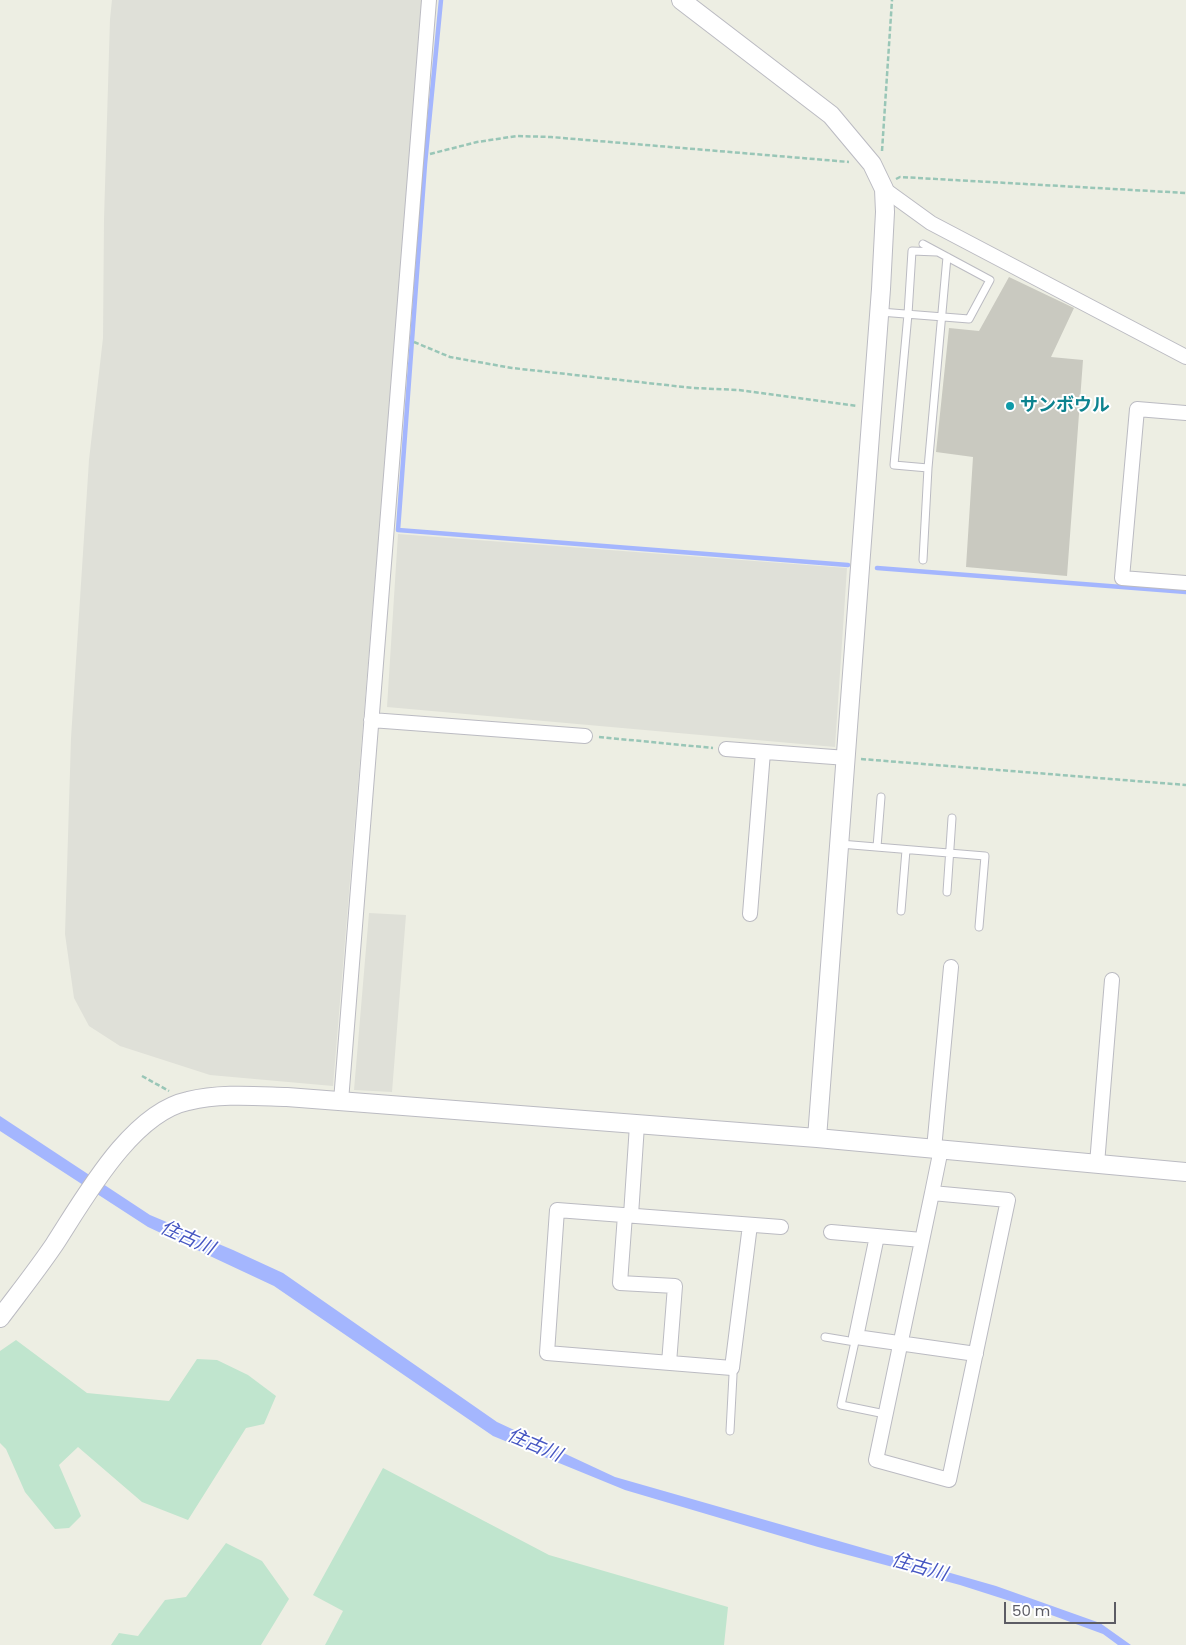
<!DOCTYPE html>
<html>
<head>
<meta charset="utf-8">
<style>
	body { margin:0 }
	#map { position:relative; width:1186px; height:1645px; overflow:hidden; background:#edeee3; font-family:Poppins,sans-serif }
	canvas { display:block }
	.scale { position:absolute; left:1004px; top:1602px; width:112px; height:22px; box-sizing:border-box; border:2px solid #5c5c64; border-top:0; padding-left:6px; font-size:15px; line-height:18px; white-space:nowrap; color:#5c5c64; -webkit-text-stroke:4px #fff; paint-order:stroke }
</style>
</head>
<body>
<div id="map">
<canvas width="1186" height="1645"></canvas>
<div class="scale">50 m</div>
</div>
<script>
const c = document.querySelector('canvas').getContext('2d');
c.lineJoin = 'round';
function fill(path, color) {
  c.fillStyle = color;
  c.fill(path, 'evenodd');
}
function trace(path, color, width, dash) {
  c.strokeStyle = color;
  c.lineWidth = width;
  c.lineCap = dash ? 'butt' : 'round';
  c.setLineDash(dash || []);
  c.stroke(path);
}
function drawText(font, color, halo, rows, align = 'center') {
  c.font = font + ' Poppins,"Noto Sans JP",sans-serif';
  c.lineWidth = 4;
  c.setLineDash([]);
  c.textBaseline = 'middle';
  c.strokeStyle = halo;
  c.fillStyle = color;
  for (const [text, x, y, turn = 0] of rows) {
    c.save();
    c.translate(x, y);
    c.rotate((+turn || 0) * Math.PI / 180);
    c.textAlign = isNaN(turn) ? turn : align;
    if (halo) c.strokeText(text, 0, 0);
    c.fillText(text, 0, 0);
    c.restore();
  }
}
const industrial = new Path2D(`
	M112,0H423L333,1086L210,1075L120,1046L89,1026L74,998L65,934L71,738L89,460L103,338L104,219L110,19Z
	M398,534L847,568L835,747L387,707Z
	M369,913L406,915L392,1092L354,1090Z`);
const green = new Path2D(`
	M16,1340L87,1393L169,1401L197,1359L217,1360L248,1375L276,1396L264,1424L246,1428L188,1520L142,1502L78,1447L59,1465L81,1516L69,1528L55,1529L25,1492L6,1449L0,1443V1351Z
	M383,1468L549,1555L728,1607L724,1645H325L343,1611L313,1595Z
	M226,1543L262,1561L289,1599L261,1645H111L119,1633L138,1636L165,1600L186,1597Z`);
const water = new Path2D(`
	M0,1116L150,1215L233,1250L283,1273L497,1422L615,1477L996,1586L1100,1623L1131,1645H1118L1103,1634L1035,1609L960,1585L818,1547L625,1490L493,1436L274,1286L148,1227L0,1131Z`);
const stream = new Path2D(`
	M441,0L425,164L398,530L848,565
	M877,568L1186,592`);
const building = new Path2D(`
	M1009,277L1074,308L1051,357L1083,360L1067,576L966,567L973,457L936,452L949,328L979,331Z`);
const path = new Path2D(`
	M882,151L892,0
	M430,154L477,142L517,136L551,137L849,162
	M896,179L900,177L1186,193
	M414,342L450,357L512,368L693,388L739,390L857,406
	M599,737L713,748
	M861,759L1186,785
	M142,1076L169,1091`);
const service = new Path2D(`
	M880,312L969,319L990,280L923,244
	M928,468L947,257
	M923,560L928,468L894,465L908,314L912,251L937,252
	M840,844L985,856L979,927
	M877,847L881,797
	M947,892L952,818
	M901,911L906,850
	M825,1337L855,1342
	M856,1337L841,1405L885,1414
	M730,1431L733,1375L732,1368`);
const minor = new Path2D(`
	M884,189L931,223L1186,357
	M1186,413L1137,409L1122,578L1186,583
	M371,720L585,736
	M726,749L847,758
	M750,914L763,752
	M341,1101L429,0
	M934,1149L951,967
	M1097,1164L1112,980
	M932,1193L1008,1200L949,1480L876,1460Z
	M932,1193L941,1149
	M625,1215L620,1283L675,1286L669,1363
	M631,1215L637,1125
	M750,1225L732,1368L547,1353L557,1210L781,1227
	M831,1232L922,1240
	M877,1236L856,1337L976,1354`);
const tertiary = new Path2D(`
	M681,0L831,115L872,164L884,189L885,212L881,289L817,1138
	M0,1318C18,1294 37,1270 54,1245C84,1199 131,1113 188,1101C221,1093 254,1096 287,1097L817,1138L1186,1172`);
const markers = [
	[1010,406,5,"#0f9aa8"]
];
const cultureNames = [
	["サンボウル",1020,406]
];
const waterNames = [
	["住古川",187,1239,24],
	["住古川",534,1446,23],
	["住古川",919,1568,16]
];
fill(industrial, '#dfe0d8');
fill(green, '#c0e5ce');
fill(water, '#a4b6fe');
trace(stream, '#a4b6fe', 4.5);
fill(building, '#c9c9c0');
trace(service, '#bbbbc2', 9);
trace(minor, '#bbbbc2', 16);
trace(tertiary, '#bbbbc2', 20);
trace(path, '#99c6b7', 2.5, [5, 2.5]);
trace(service, '#fff', 7);
trace(minor, '#fff', 14);
trace(tertiary, '#fff', 18);
for (const [x, y, r, color] of markers) {
  const dot = new Path2D();
  dot.arc(x, y, r, 0, 2 * Math.PI);
  c.fillStyle = color;
  c.fill(dot);
  trace(dot, '#fff', 2);
}
drawText('bold 18px', '#0d838f', '#fff', cultureNames, 'left');
drawText('italic 19px', '#4656c2', '#fff', waterNames);
</script>
</body>
</html>
